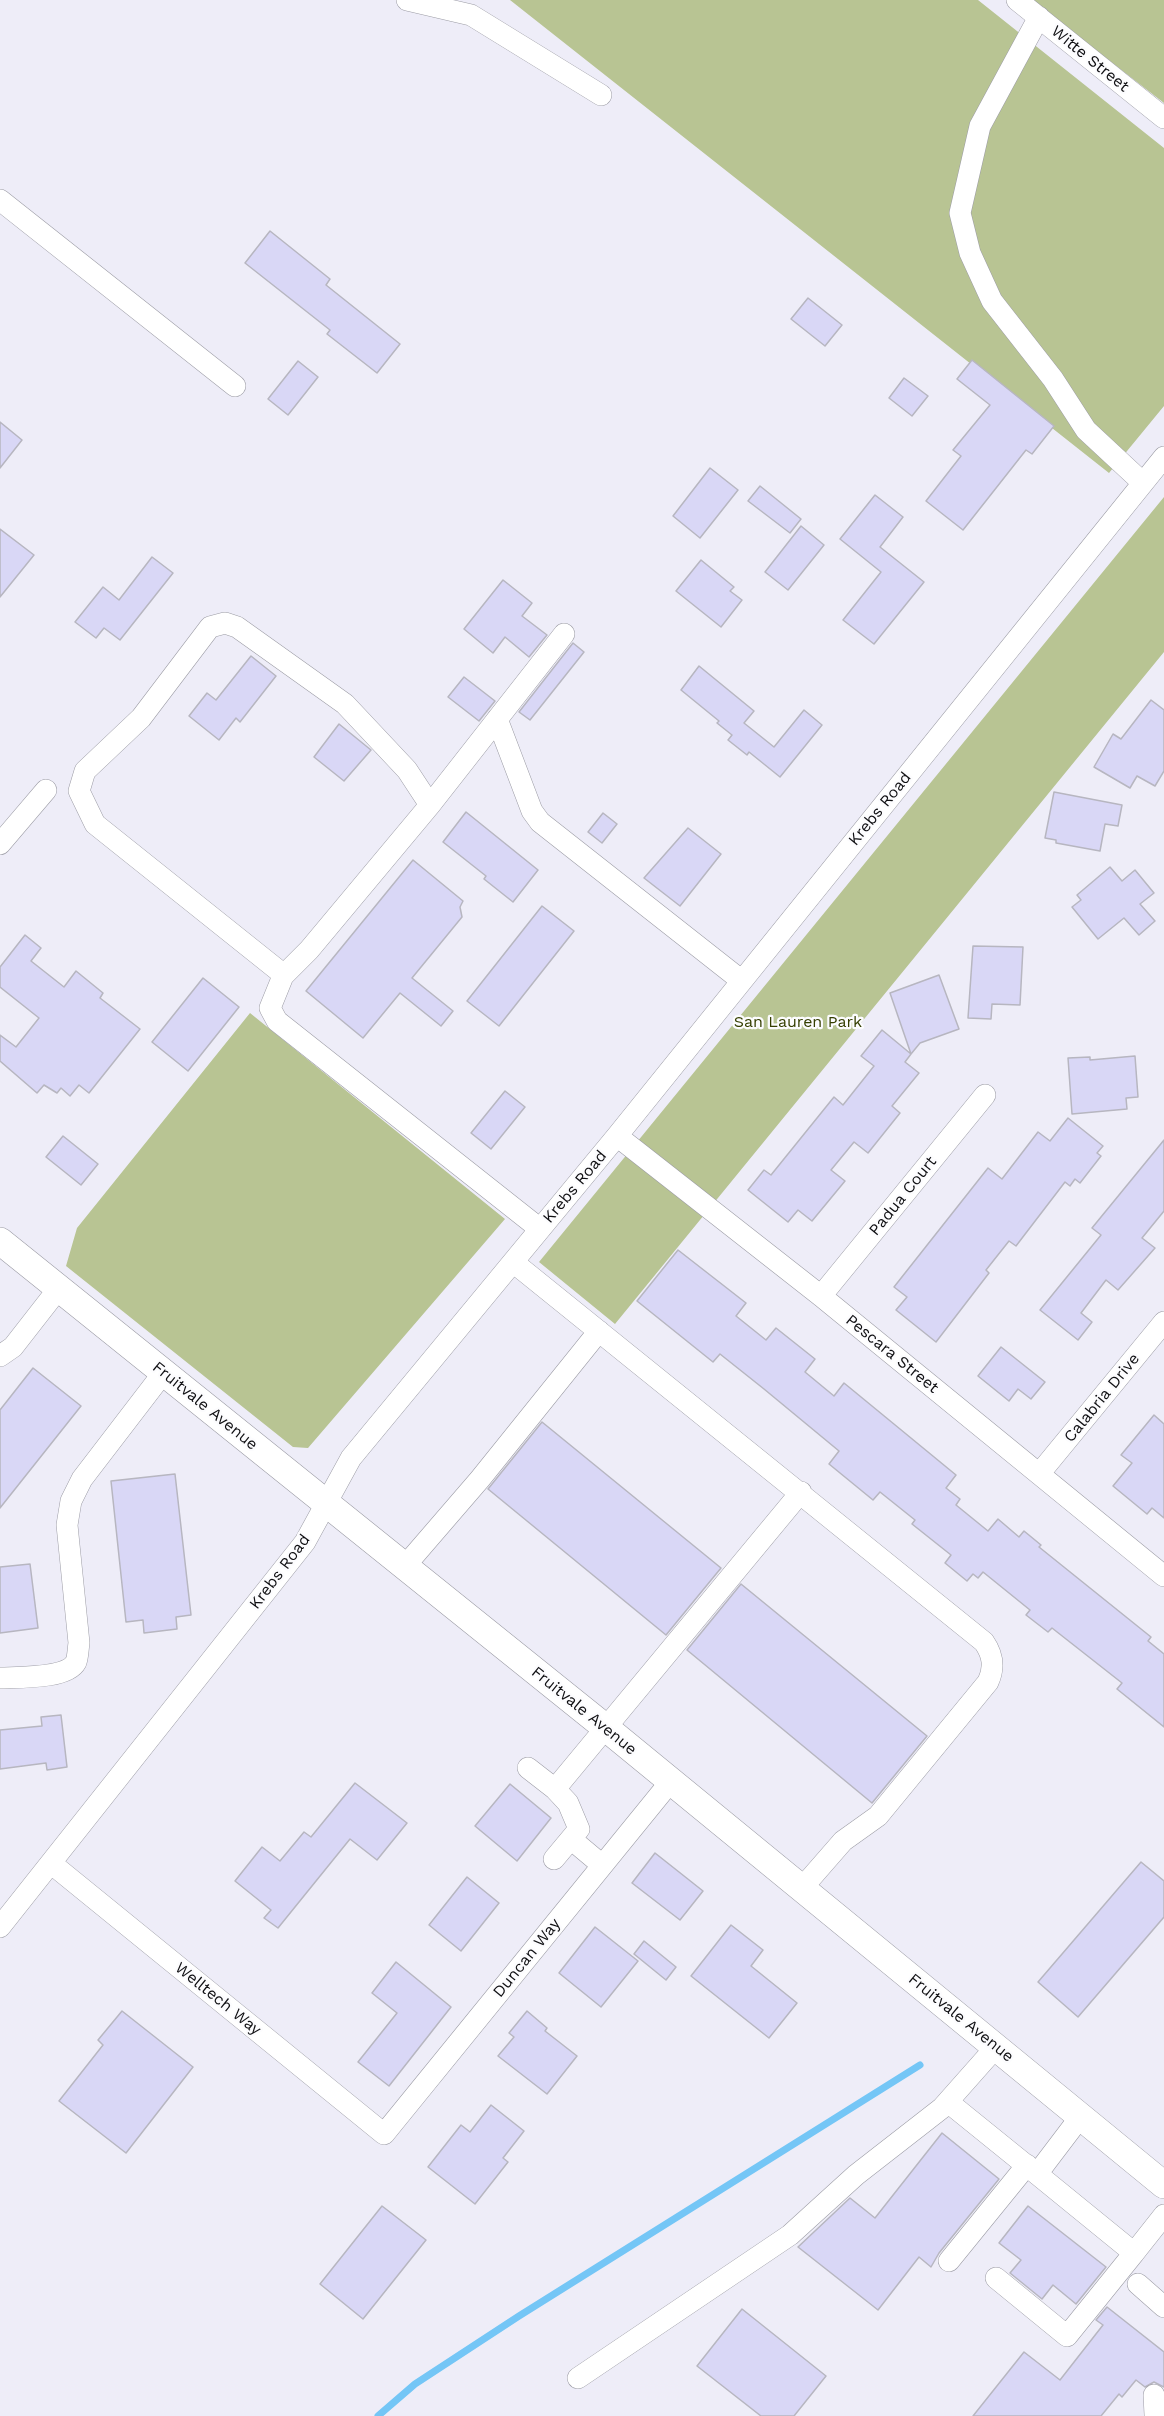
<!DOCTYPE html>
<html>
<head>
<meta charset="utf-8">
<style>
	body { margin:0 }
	canvas { display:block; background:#eeedf8 }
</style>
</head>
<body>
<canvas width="1164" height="2416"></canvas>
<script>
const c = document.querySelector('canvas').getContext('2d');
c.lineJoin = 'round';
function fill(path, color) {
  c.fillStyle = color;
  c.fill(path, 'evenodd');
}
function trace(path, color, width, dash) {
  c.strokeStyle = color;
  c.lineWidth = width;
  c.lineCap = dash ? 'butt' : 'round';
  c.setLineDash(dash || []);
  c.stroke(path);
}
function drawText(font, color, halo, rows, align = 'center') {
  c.font = font + ' "Work Sans",sans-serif';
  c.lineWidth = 4.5;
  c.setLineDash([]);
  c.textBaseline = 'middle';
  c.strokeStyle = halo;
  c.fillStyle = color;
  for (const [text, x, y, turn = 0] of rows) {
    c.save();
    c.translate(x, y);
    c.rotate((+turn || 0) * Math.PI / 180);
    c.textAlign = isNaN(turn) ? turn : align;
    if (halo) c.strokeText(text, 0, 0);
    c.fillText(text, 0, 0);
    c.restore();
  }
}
const green = new Path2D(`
	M510,0H978L1164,148V406L1109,473Z
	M1031,0H1164V103Z
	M1164,497V652L615,1324L539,1262Z
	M250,1013L505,1219L308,1448L293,1447L66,1266L77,1228Z`);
const stream = new Path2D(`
	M378,2416L415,2384L519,2316L920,2065`);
const building = new Path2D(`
	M270,231L330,279L326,285L400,344L377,373L327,334L330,330L245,263Z
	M808,298L842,325L825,346L791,319Z
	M972,360L1054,426L1032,454L1026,450L963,530L926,501L961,456L953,450L990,405L957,379Z
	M298,361L318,377L288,415L268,399Z
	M904,378L928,396L912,416L889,398Z
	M0,422L22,440L0,468Z
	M710,468L738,490L700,538L673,516Z
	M760,486L801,519L790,533L748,501Z
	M875,495L903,517L880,547L924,582L874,644L843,620L881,572L840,539Z
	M801,526L824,545L788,590L765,572Z
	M0,529L34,555L0,597Z
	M152,557L173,573L120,640L104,628L96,638L75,622L103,587L119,600Z
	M701,560L734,587L730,591L742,600L721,627L676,591Z
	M503,580L532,603L522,616L547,635L529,657L505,637L493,653L464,629Z
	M573,643L584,652L530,720L519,712Z
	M251,656L276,676L240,722L236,718L219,740L189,716L207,693L216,700Z
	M699,666L754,711L744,723L774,747L804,710L822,725L780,777L749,752L747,755L728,740L732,735L717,723L719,721L681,690Z
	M464,677L495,701L479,721L448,697Z
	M1151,700L1164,710V771L1155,786L1137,776L1130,788L1094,767L1113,734L1121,739Z
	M339,724L371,750L344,781L314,757Z
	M1054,792L1122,805L1118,826L1105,824L1100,851L1056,843V840L1045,838Z
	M466,812L538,870L513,902L484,879L486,876L443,842Z
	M603,813L617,824L602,843L588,832Z
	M688,828L721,854L680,906L644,878Z
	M413,860L463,901L460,907L462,917L412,978L453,1011L441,1026L400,993L363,1038L306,991Z
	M1110,867L1122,881L1135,870L1154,893L1140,904L1155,921L1139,935L1124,918L1098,939L1072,907L1081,900L1077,895Z
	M542,906L574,931L499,1026L467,1001Z
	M25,935L41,948L31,961L64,987L76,971L103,993L100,998L140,1029L89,1093L79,1085L70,1096L61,1088L57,1093L44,1085L37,1093L0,1061V1035L16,1047L39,1018L0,987V967Z
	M973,946L1023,947L1020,1005L992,1004L991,1019L968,1018Z
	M939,975L959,1029L920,1043L911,1054L890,993Z
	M203,978L239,1007L188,1071L152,1042Z
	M882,1030L911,1054L905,1062L919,1073L892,1106L900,1113L868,1153L854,1142L831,1170L845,1181L812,1221L798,1210L788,1222L748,1190L764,1170L771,1175L834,1097L843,1105L874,1066L861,1056Z
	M1135,1056L1138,1097L1126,1098L1127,1109L1072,1114L1068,1058L1090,1057V1060Z
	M505,1091L525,1107L491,1149L471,1133Z
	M1068,1118L1103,1146L1097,1153L1101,1156L1080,1183L1075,1179L1070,1186L1065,1182L1016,1246L1009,1241L986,1270L989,1273L936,1342L896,1310L907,1297L894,1287L988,1168L1002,1179L1038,1132L1050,1141Z
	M63,1136L98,1164L81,1185L46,1157Z
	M1164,1140V1211L1142,1238L1155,1248L1118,1290L1106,1280L1081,1313L1092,1322L1078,1340L1040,1310L1101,1235L1092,1228Z
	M678,1250L746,1303L736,1316L766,1340L776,1328L815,1359L805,1372L834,1396L844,1383L956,1475L946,1488L960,1499L956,1505L988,1531L998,1519L1019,1537L1024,1531L1041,1545L1039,1547L1151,1637L1148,1641L1164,1654V1727L1117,1689L1122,1683L1052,1628L1048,1632L1026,1615L1030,1610L983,1572L978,1578L973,1574L967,1581L945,1563L951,1555L912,1524L915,1520L880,1492L873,1500L829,1464L839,1451L764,1389L720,1354L713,1362L637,1301Z
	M1001,1347L1045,1382L1031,1399L1018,1389L1009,1401L978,1376Z
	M33,1368L81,1406L0,1508V1410Z
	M1154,1415L1164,1424V1518L1152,1508L1147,1514L1113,1486L1132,1463L1121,1455Z
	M542,1422L721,1568L666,1635L488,1489Z
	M175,1474L191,1615L176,1617L177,1629L144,1633L143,1620L126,1622L111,1481Z
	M30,1564L38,1628L0,1633V1567Z
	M741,1584L927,1736L872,1803L687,1650Z
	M61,1715L67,1767L47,1770L46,1763L0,1769V1730L42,1726L41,1717Z
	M355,1783L407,1823L377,1860L350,1839L278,1928L264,1918L271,1910L235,1881L262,1847L280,1861L304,1832L311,1837Z
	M510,1784L551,1818L517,1861L475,1826Z
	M655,1853L703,1891L680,1920L632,1883Z
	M1141,1862L1164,1881V1917L1078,2017L1038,1982Z
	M467,1877L499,1903L461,1951L429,1925Z
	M731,1925L763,1950L751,1966L797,2003L769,2038L691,1976Z
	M595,1927L638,1961L601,2007L559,1973Z
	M644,1941L676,1967L666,1980L634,1954Z
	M396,1962L451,2007L389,2086L358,2062L397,2013L372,1993Z
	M122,2011L193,2067L126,2153L59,2101L103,2045L98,2040Z
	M527,2011L547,2028L545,2031L577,2056L547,2094L498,2056L514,2037L509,2033Z
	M491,2105L524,2131L503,2158L508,2162L475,2204L428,2167L461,2125L470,2132Z
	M942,2133L999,2179L939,2253L931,2267L919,2257L878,2310L798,2247L850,2198L875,2218Z
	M382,2206L426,2240L363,2319L320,2284Z
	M1028,2206L1106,2267L1076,2304L1053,2285L1042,2299L1010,2273L1021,2260L999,2243Z
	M1107,2307L1164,2352V2387L1154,2382L1145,2387L1136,2380L1122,2397L1119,2394L1101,2416H973L1024,2352L1060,2380L1103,2325L1096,2320Z
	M742,2309L826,2376L794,2416H761L697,2366Z`);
const minor = new Path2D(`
	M407,0L471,15L601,95
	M1017,0L1164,118
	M1039,17L980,126L960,213L970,253L992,301L1053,379L1086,430L1143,483
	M0,200L235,386
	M497,719L532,811L540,822L742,981
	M0,844L46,790
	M284,975L95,824L79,791L85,771L141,718L210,627L225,623L237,627L345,704L407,770L430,805
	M617,1136L821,1296L1164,1576
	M540,1229L277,1021L270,1008L283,976L309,950L430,805L564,634
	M513,1262L984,1642C993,1655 995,1667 988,1682L878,1816L843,1841L802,1888
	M821,1296L985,1095
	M0,1356L13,1347L59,1288
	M1039,1474L1164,1322
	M405,1566L480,1479L599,1331
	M0,1678C18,1677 67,1679 76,1662C78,1657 78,1649 79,1643L67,1525L71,1501L82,1479L164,1372
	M528,1768L555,1789
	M571,1839L602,1865
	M554,1859L579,1829L568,1803L555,1789L801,1492
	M52,1864L384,2134L671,1781
	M0,1927L305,1542L351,1458L617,1136L1164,457
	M948,2102L1037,2174L1081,2116
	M1037,2174L1134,2253L1164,2215
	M949,2261L1027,2165
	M996,2278L1067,2336L1134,2253
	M1138,2284L1164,2307
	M578,2378L790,2235L856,2175L942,2108L996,2047
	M1154,2395L1155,2415L1164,2413`);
const major = new Path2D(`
	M0,1241L606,1728L1164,2185`);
const streetNames = [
	["Witte Street",1090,59,39],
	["Krebs Road",880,809,-51],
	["Krebs Road",575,1187,-50],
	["Padua Court",903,1196,-51],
	["Pescara Street",892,1354,39],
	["Calabria Drive",1102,1398,-51],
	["Fruitvale Avenue",205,1406,39],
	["Krebs Road",280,1572,-53],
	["Fruitvale Avenue",584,1711,39],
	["Duncan Way",527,1958,-51],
	["Welltech Way",218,1999,39],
	["Fruitvale Avenue",961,2018,39]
];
const parkNames = [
	["San Lauren Park",798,1022]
];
fill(green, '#b8c493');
trace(stream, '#74c6f6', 7);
fill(building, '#d9d7f6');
trace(building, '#b7b6c0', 1.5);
trace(minor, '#9c9ca5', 22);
trace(major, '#9c9ca5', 28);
trace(minor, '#fff', 21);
trace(major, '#fff', 27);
drawText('16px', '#0f0f12', '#fcfcfe', streetNames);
drawText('16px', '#343e00', '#fcfcfe', parkNames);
</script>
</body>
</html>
